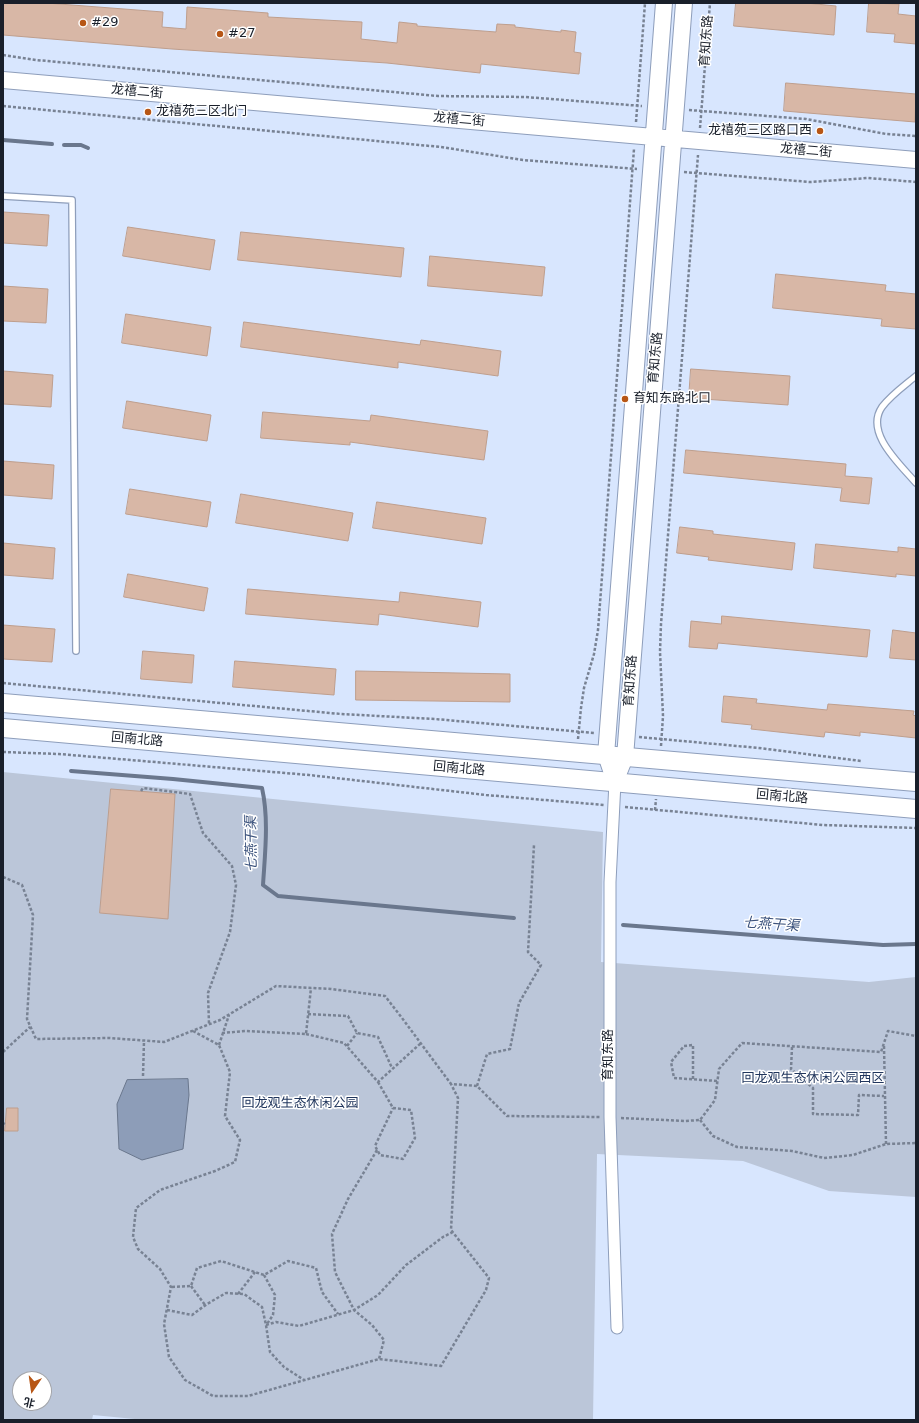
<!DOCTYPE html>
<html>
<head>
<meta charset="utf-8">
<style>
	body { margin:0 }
	#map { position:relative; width:919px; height:1423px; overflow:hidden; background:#d8e6fe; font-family:"DejaVu Sans","Noto Sans SC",sans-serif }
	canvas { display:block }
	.frame { position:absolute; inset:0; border:4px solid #191f2a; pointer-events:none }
	.north { position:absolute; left:12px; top:1371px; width:40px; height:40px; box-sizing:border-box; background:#fff; border:1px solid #a3a5aa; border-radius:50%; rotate:193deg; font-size:11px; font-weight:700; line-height:16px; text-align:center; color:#191f2a }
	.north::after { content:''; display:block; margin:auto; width:14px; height:18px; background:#b75615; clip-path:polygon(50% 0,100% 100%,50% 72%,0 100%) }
</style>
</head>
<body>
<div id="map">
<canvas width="919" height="1423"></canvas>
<div class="frame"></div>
<div class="north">北</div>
</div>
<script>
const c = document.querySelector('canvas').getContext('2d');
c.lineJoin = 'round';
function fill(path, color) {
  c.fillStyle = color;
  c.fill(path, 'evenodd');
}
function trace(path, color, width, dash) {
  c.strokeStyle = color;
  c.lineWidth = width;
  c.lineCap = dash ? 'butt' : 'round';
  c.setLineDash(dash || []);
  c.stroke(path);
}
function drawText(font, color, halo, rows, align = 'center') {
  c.font = font + ' "DejaVu Sans","Noto Sans SC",sans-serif';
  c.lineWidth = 3;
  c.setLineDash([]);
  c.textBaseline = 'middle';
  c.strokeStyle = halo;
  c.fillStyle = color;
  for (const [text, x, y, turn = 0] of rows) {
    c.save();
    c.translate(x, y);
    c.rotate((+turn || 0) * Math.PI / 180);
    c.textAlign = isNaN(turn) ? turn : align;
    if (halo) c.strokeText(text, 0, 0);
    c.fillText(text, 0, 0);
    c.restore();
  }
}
const green = new Path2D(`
	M3,772L603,832L601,962L869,982L916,977V1197L829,1191L743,1161L597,1154L593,1420H145L93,1415L92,1420H3ZM20,1379H44V1403H20Z`);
const water = new Path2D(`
	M188,1079L189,1095L183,1149L142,1160L119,1149L117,1104L127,1080Z`);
const stream = new Path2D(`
	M3,140L52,144
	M64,145H81L88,148
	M71,771L173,779L262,788C269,819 265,853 263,885L278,896L514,918
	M623,925L883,945L916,944`);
const building = new Path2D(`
	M3,3H46L163,12L162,27L186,29L187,7L268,13V17L362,22L361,39L397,43L399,22L417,24V26L496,32L497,24L515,25V27L561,32V30L576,32L574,52L581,53L579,74L481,64L480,73L387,63L172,49L3,35Z
	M736,3H806L836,6L834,35L734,26Z
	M869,3L899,4L898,14L916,16V44L894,42L895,34L867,32Z
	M786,83L916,94L915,122L784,111Z
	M3,212L49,215L47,246L3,243Z
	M128,227L215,240L210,270L123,256Z
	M241,232L404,248L401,277L238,260Z
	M430,256L545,267L542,296L428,286Z
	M776,274L886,285L885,291L916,294V329L881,326L882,319L773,308Z
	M3,286L48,289L46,323L3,321Z
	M126,314L211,327L207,356L122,343Z
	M244,322L420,345L421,340L501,351L498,376L398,362V368L241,347Z
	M691,369L790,376L788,405L689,398Z
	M3,371L53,375L51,407L3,404Z
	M127,401L211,415L207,441L123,428Z
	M263,412L370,421L371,415L488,431L484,460L350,442V445L261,438Z
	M686,450L846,464L845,476L872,478L869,504L840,501L842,488L684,473Z
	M3,461L54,465L52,499L3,495Z
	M130,489L211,502L207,527L126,514Z
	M241,494L353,513L348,541L236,523Z
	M377,502L486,518L482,544L373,528Z
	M680,527L713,531V534L795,543L792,570L708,560L709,557L677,553Z
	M3,543L55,548L53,579L3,575Z
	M816,544L898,552V547L916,549V576L896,574V577L814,568Z
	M128,574L208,588L204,611L124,597Z
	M248,589L399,602L400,592L481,602L478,627L379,614L378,625L246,614Z
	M722,616L870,630L867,657L718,643L717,649L689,647L691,621L721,624Z
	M3,625L55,629L52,662L3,659Z
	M893,630L916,633V660L890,658Z
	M143,651L194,655L192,683L141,679Z
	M235,661L336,669L334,695L233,687Z
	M356,671L510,674V702L356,700Z
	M724,696L757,699L756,703L827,710L828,704L914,711L913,715L916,716V738L860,732V736L825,732L824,737L751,729L752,725L722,722Z
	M111,789L175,794L168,919L100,913Z
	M7,1108H18V1131H5Z`);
const path = new Path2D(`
	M3,55L36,60L438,96L525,97L642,106
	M3,106L441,147L523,160L637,169
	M689,110L806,119L886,134L916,136
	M636,122L645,3
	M700,128L710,3
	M684,172L810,182L868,178L916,182
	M3,683L341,714L435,719L594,733
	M639,737L759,748L861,761
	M578,739L581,708L584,688L594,654L598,630L634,149
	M661,746L663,716L660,652L661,624L698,155
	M3,752L59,754L309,775L486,795L604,805
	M141,791L143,788L190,794L203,833L232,866L236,885L230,932L208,993L209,1024
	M625,807L823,825L916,828
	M655,810L656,799
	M3,877L22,885L33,915L27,1019L36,1039L110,1038L164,1042L220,1020L276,986L331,989L385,996L402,1018L451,1084L477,1086L507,1116L600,1117
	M308,1014L348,1016L357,1033L378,1037L392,1068
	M193,1031L219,1045L230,1072L225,1116L240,1140L235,1162L215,1171L160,1190L136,1208L133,1237L138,1249L160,1269L171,1287L164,1324L169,1357L185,1380L213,1396H248L379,1359L441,1366L486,1290L489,1278L451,1230L458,1098L451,1084
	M222,1033L245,1031L306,1034L311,988
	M306,1034L344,1043L378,1082L421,1043
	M219,1045L229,1015
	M347,1046L357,1033
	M884,1046L886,1144
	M792,1047L791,1069L813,1088V1114L858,1115L859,1095L884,1096
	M3,1052L30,1027
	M143,1076L144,1041
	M693,1079V1045L684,1046L671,1062L674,1078L718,1081
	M378,1082L393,1108L411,1110L415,1138L403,1159L380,1155L375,1146L393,1108
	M477,1086L487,1054L510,1049L519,1003L541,965L528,952L534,845
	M621,1118L685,1121L700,1120L715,1100L719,1069L742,1043L881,1052L888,1031L916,1036
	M700,1120L713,1136L737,1147L792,1151L824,1158L853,1155L886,1144L916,1143
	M3,1123L5,1124
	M377,1150L348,1199L332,1234L335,1272L354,1310L378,1295L406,1265L443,1237L453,1232
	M264,1275L275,1295L273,1315L267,1324
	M191,1286L205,1305
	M172,1287L191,1286L197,1268L221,1261L264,1275L288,1261L316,1268L322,1292L338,1314
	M238,1294L255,1272
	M167,1310L192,1315L207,1304L226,1293L244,1294L262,1307L266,1325L270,1352L284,1367L304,1380
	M266,1325L276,1322L299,1326L354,1310L372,1325L384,1340L379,1359`);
const lane = new Path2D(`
	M3,196L72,200L76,651
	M916,376C904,386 891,395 882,407C864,433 901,465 916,483`);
const street = new Path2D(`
	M615,782L610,882V1117L617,1328`);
const secondary = new Path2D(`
	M3,80L916,160
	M615,782L625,757L684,3
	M615,782L606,755L664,3`);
const primary = new Path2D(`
	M3,703L916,782
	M3,728L916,809`);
const markers = [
	[83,23,4,"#b75615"],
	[220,34,4,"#b75615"],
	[148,112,4,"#b75615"],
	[820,131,4,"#b75615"],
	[625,399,4,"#b75615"]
];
const poiNames = [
	["#29",91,23],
	["#27",228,34],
	["龙禧苑三区北门",156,112],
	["龙禧苑三区路口西",812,131,"right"],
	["育知东路北口",633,399]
];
const streetNames = [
	["育知东路",707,41,-86],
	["龙禧二街",137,92,5],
	["龙禧二街",459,120,5],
	["龙禧二街",806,151,5],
	["育知东路",656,358,-85],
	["育知东路",631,681,-86],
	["回南北路",137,740,5],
	["回南北路",459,769,5],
	["回南北路",782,797,5],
	["育知东路",609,1055,-90]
];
const parkNames = [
	["回龙观生态休闲公园西区",813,1079],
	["回龙观生态休闲公园",300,1104]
];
const waterNames = [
	["七燕干渠",252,844,-91],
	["七燕干渠",771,925,4]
];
fill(green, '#bbc6d9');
fill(water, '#8d9db8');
trace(water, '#6a778d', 1);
trace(stream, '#6a778d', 4);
fill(building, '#d8b7a6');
trace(building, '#be9e8d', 1);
trace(lane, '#8e9ebb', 8);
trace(street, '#8e9ebb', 13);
trace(secondary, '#8e9ebb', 18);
trace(primary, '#8e9ebb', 20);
trace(path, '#788293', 2.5, [3, 2]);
trace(lane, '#fff', 5.5);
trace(street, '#fff', 11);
trace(secondary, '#fff', 16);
trace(primary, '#fff', 18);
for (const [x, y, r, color] of markers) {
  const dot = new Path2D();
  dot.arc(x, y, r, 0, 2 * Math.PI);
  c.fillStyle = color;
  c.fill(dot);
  trace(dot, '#fff', 1.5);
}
drawText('13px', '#191f2a', '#fff', poiNames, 'left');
drawText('13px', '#191f2a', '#fff', streetNames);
drawText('13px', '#21365d', '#fff', parkNames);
drawText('italic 14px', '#3c537d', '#fff', waterNames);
</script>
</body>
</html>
